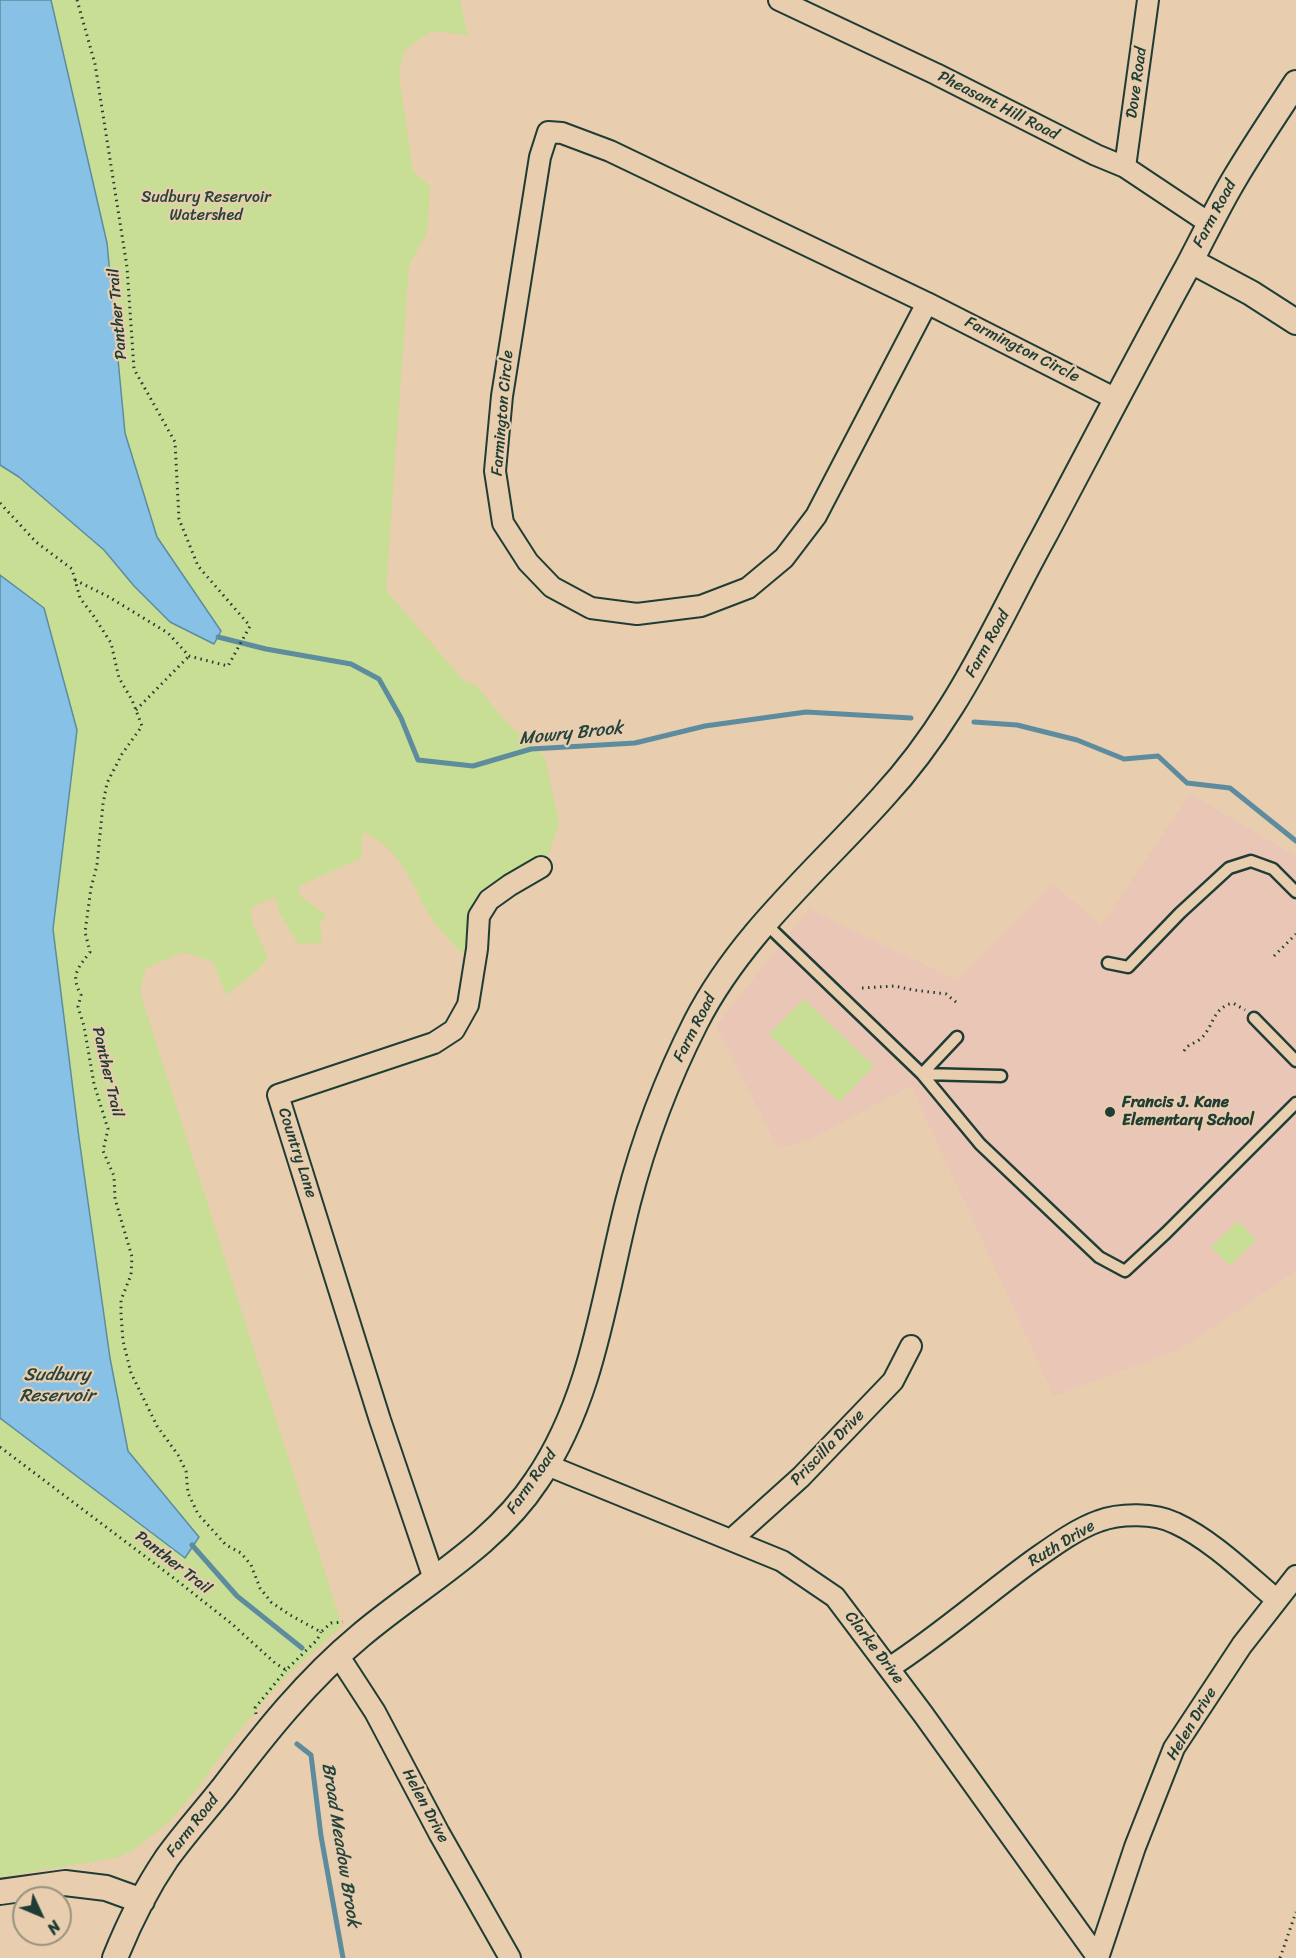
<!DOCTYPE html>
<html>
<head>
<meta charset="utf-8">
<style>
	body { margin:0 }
	#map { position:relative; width:1296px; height:1958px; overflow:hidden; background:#e8cdaf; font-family:Sriracha,sans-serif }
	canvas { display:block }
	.north { position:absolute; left:12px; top:1886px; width:60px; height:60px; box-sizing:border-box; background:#e8cdaf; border:2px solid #98937e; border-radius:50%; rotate:134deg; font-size:16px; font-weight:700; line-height:24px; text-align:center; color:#1f3d34 }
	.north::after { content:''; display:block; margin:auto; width:21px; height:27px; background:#1f3d34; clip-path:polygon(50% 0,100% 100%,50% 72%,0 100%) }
</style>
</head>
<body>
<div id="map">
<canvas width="1296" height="1958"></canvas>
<div class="north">N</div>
</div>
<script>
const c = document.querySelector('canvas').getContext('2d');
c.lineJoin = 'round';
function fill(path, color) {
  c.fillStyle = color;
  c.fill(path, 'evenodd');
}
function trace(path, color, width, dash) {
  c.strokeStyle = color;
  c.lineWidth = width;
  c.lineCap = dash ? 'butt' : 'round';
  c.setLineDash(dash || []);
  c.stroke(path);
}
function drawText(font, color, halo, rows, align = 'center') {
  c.font = font + ' Sriracha,sans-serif';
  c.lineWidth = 4.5;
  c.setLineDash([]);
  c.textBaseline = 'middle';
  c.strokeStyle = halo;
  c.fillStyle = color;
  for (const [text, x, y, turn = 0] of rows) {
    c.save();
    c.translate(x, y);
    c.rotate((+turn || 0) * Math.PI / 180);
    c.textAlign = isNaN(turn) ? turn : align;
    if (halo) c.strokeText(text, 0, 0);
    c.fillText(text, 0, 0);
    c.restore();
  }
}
const built = new Path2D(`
	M1190,794L1296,856V1271L1181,1349L1054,1396L911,1086L812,1138L778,1149L716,1026L809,909L956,980L1053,884L1101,925Z`);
const green = new Path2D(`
	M0,0H460L468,35L431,31L404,51L399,76L413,171L430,186L427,233L409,265L386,590L463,680L477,686L503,719L545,757L559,823L549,854L500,881L473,905L472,947L461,953C450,940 437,928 428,913C410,881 400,847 363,832L361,858L299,886L300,896L326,915L320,923L322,943L298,944L279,912L275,897L252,907L251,920L268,958L258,970L226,995L213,962L184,952L146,968L140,992L342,1626L291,1672L268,1696L228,1745L197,1789L169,1822L132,1851L115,1858L0,1877Z
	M804,999L874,1066L839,1102L769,1034Z
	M1238,1221L1256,1240L1230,1266L1211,1247Z`);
const water = new Path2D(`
	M0,0H51L107,243L125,433L157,537L221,631L214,644L170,622L134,586L104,550L19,477L0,465Z
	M0,575L44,608L77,730L53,929L79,1138L110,1358L128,1451L199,1537L185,1558L0,1418Z`);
const stream = new Path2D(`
	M218,637L266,649L351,664L379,679L401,718L418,760L473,766L531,749L635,743L705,726L806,712L911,718
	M974,722L1017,725L1077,740L1124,759L1158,756L1187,783L1230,788L1296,841
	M192,1545L237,1596L302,1648
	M297,1744L311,1755L321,1836L343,1958`);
const path = new Path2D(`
	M0,503L36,542L72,569L80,598L93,615L111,643L119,678L132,700L142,726L122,754L107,783L103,804L97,865L91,888L85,932L90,952C78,968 70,975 81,995L78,1007L84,1026L94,1084L108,1129L103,1151L114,1176L115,1199L132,1257L131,1275L121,1300V1314L123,1341L131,1373L157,1426L178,1455L186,1471L188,1493L198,1514L226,1545L241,1553L251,1565L260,1588L271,1602L290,1615L321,1632L331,1623L343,1622
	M75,580L109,597L168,633L189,656L228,666L250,626L198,566L179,519L175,442L134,369L127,267L95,64L77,0
	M136,710L189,656
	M1274,956L1296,934
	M862,988L894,986L914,990L946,994L956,1002
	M1184,1051C1189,1043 1192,1045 1199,1040C1214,1029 1211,1008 1233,1003L1245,1010
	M0,1447L175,1579L232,1624L275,1663L286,1670L317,1640L321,1632
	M256,1714L255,1708L286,1670
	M1280,1958L1296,1912`);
const service = new Path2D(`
	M765,923L922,1074L980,1144L1099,1257L1125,1271L1166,1233L1296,1103
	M1108,963L1128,967L1180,913L1229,868L1251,861L1273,869L1296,892
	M1254,1018L1296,1061
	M922,1074L1001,1076
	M922,1074L957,1037`);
const minor = new Path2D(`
	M779,0L936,74L1096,155L1125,167L1209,223
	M1125,167L1148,0
	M927,303L610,151L562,133L548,132L540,157L502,396L495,471L503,523L528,562L552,587L591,608L637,614L701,606L748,588L784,558L816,516L927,303L1116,399
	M547,1465L782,1561L835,1597L923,1714L1098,1958
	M731,1540L801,1477L893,1381L911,1346
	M434,1579L380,1420L278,1095L434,1043L454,1030L468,1005L477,949L479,916L489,900L510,885L541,867
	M338,1655L375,1712L439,1833L510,1958
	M889,1668C939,1636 984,1596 1032,1561C1052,1547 1076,1529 1099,1521C1120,1513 1155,1513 1175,1523C1212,1540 1246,1574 1277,1600
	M1098,1958L1135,1847L1174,1748L1242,1645L1296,1576`);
const tertiary = new Path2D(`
	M1191,261L1251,293L1296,322
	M0,1892L65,1883L106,1888L142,1901
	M115,1958C129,1923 146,1889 167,1858C185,1833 205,1811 224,1787C265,1733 307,1680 360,1636C420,1585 493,1547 537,1480C593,1398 604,1296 628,1202C644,1140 667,1079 696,1022C741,934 818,870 883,797C909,769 931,739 951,707C986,652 1012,594 1043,538C1091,448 1138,357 1187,268C1203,238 1217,208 1235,178C1254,146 1275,115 1296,83`);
const markers = [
	[1110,1112,6,"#1f3d34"]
];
const streetNames = [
	["Dove Road",1137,83,-82],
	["Pheasant Hill Road",998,106,27],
	["Farm Road",1215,214,-62],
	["Panther Trail",118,314,-95],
	["Farmington Circle",1022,350,27],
	["Farmington Circle",503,413,-85],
	["Farm Road",988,644,-61],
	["Farm Road",695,1028,-63],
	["Panther Trail",107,1072,77],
	["Country Lane",297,1153,72],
	["Priscilla Drive",828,1448,-46],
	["Farm Road",532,1482,-55],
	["Ruth Drive",1062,1544,-31],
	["Panther Trail",173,1563,38],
	["Clarke Drive",874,1648,53],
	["Helen Drive",1192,1724,-59],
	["Helen Drive",425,1806,62],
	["Farm Road",193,1826,-52]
];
const parkNames = [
	["Sudbury Reservoir",206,198],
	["Watershed",206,216]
];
const poiNames = [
	["Francis J. Kane",1122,1103],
	["Elementary School",1122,1121]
];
const waterNames = [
	["Mowry Brook",571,734,-6],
	["Sudbury",57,1375],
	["Reservoir",57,1396],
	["Broad Meadow Brook",340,1845,81]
];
fill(built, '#eac6b7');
fill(green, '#c8de94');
fill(water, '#87c1e6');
trace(water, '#5d8c9f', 1.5);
trace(stream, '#5d8c9f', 5);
trace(service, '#1f3d34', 15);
trace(minor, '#1f3d34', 24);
trace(tertiary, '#1f3d34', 28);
trace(path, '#1f3d34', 3, [1.5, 4.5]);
trace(service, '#e8cdaf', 10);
trace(minor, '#e8cdaf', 20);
trace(tertiary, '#e8cdaf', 24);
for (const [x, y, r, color] of markers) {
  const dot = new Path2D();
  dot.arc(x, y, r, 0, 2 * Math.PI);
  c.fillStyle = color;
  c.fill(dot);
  trace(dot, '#e8cdaf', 2);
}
drawText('16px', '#1f3d34', '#e8cdaf', streetNames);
drawText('16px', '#274539', '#e8cdaf', parkNames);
drawText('bold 16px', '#1f3d34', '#e8cdaf', poiNames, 'left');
drawText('italic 18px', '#24443d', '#e8cdaf', waterNames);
</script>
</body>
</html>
